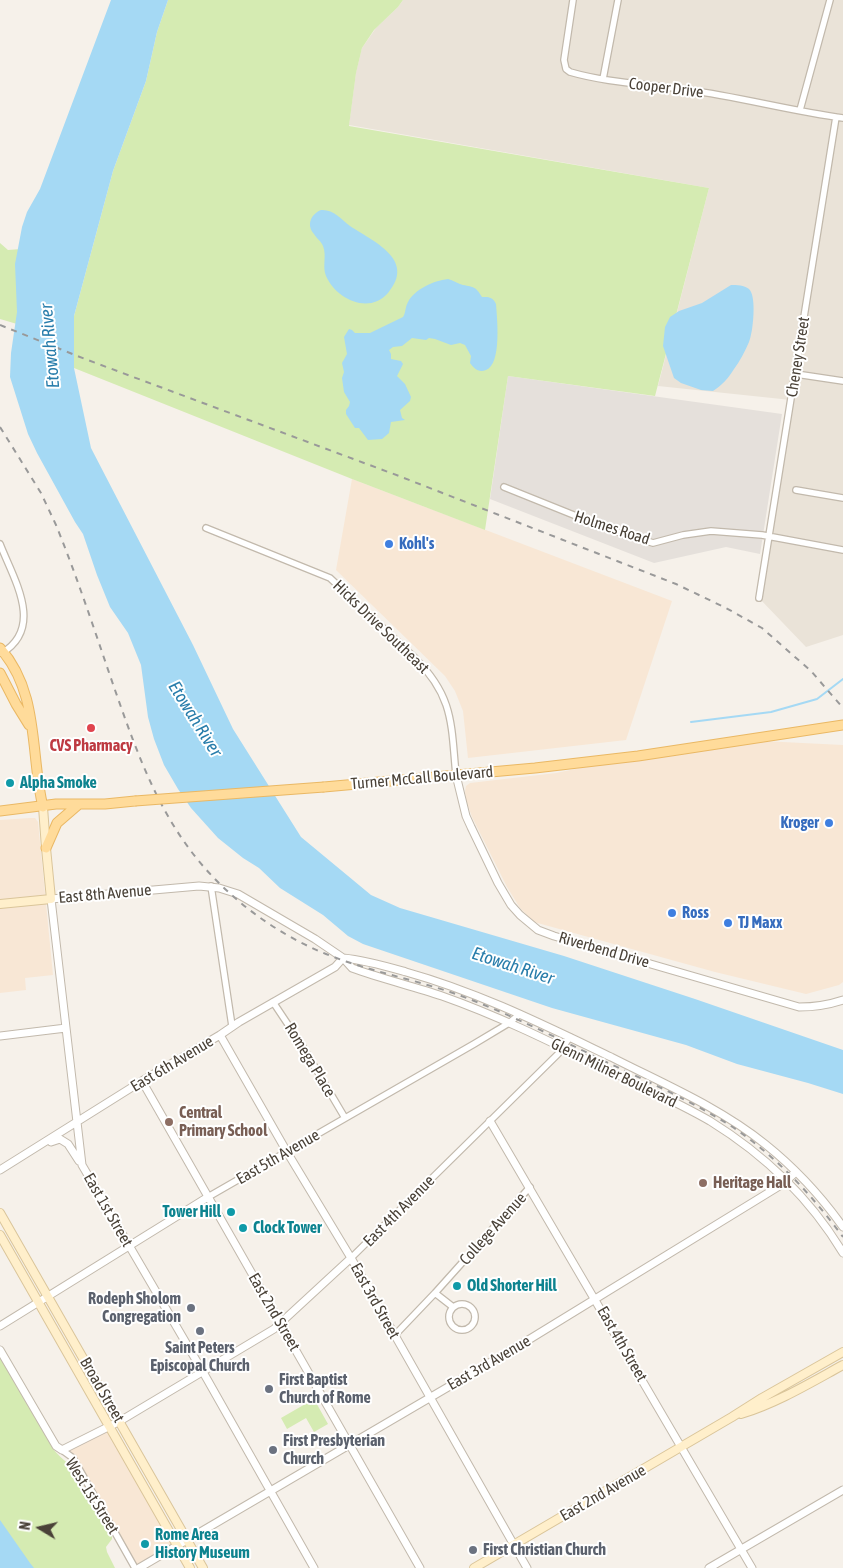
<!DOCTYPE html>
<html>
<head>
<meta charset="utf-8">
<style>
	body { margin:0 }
	#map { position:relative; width:843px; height:1568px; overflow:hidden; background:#f6f1ea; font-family:"Asap Condensed",sans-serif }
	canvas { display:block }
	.north { position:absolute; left:15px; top:1503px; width:50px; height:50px; -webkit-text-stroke:4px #fff; paint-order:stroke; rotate:279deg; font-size:14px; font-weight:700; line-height:20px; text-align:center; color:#4a4238 }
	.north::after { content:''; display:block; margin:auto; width:18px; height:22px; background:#4a4238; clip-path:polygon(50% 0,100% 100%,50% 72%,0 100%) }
</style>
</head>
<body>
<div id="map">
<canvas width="843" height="1568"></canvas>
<div class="north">N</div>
</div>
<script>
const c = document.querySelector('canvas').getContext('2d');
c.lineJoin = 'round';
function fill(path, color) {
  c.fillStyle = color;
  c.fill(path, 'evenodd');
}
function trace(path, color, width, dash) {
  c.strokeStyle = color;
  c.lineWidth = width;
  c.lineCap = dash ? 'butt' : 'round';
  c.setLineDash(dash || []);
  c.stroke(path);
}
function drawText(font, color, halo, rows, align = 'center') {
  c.font = font + ' "Asap Condensed",sans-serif';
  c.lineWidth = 4;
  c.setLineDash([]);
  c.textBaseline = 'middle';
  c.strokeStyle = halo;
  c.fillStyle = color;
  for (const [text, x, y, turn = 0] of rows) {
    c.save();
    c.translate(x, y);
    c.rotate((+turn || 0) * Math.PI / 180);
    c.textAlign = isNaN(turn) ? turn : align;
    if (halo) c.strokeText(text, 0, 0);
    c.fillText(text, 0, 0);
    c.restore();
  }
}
const residential = new Path2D(`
	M403,0H843V635L806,647L759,598L791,400L658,386L709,188L349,125L356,72L362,48L376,28L398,7Z`);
const commercial = new Path2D(`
	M352,479L672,601L626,740L468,758L463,711L455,691L445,676L336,570Z
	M742,740L843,745V982L839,985L806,994L715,972L534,922L520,908L507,887L472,817L466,800L465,791L466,786L470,783L556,773L638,756Z
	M30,818H35L38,822L53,975L25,978L26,990L0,993V820Z
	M108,1426L178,1546L135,1568L62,1450Z`);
const industrial = new Path2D(`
	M508,376L782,414L760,554L726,547L654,563L490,499Z`);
const green = new Path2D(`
	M168,0H403L398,7L374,30L362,48L356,73L349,126L709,188L655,396L508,376L485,530L352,479L74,368V316L113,171L146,81L157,32Z
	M0,243L8,250L21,249L17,324L0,319Z
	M0,1357L54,1450C62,1460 72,1465 80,1475L79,1482L93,1506L98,1508L112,1534V1539L106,1547L107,1552L115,1568H0Z
	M314,1399L328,1424L314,1432L306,1418L287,1429L281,1418Z`);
const water = new Path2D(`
	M111,0H168L157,32L146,81L113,171L74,316V368L91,448L193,645L233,729L301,837L371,895L400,908L564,956L695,999L843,1050V1094L808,1083L737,1064L686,1045L552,1008L363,944L348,936L323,915L280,888L259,868L243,858L218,838L191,808L178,789L164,765L154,739L148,717L141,665L128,633L110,607L97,575L83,534L75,522L37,453L28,434L10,377L11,353L17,312L15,264L22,227L27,212L40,189Z
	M321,210C333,209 341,219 350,226C372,241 417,259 388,293C369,315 336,299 326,276C322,266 327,256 323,246C321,241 317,239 314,234C306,225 311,214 321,210Z
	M448,279C453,280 458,284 463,285C474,287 476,287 482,297C489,297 493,297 496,304C497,318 502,364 486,370C478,373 474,368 470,363L471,356L465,345L460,343L451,345L435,339L429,338L426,340L412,338L402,346L393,347L389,350L391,354V359L401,361L403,364L397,376L405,384L411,397L410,401L400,410L402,418L405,420L391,422L389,433L382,439L368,440L359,428H355L346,414V410L349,406L350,402L344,392L342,378L344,372L342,363L347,354L344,337L349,329L352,330L355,333H370L403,317C406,312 405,307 408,302C415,289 433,281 448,279Z
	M731,285C737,285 744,285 749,289C757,296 753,333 749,342C745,351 740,361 734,369C728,379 722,385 713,391L701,390L681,383L674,378L663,346L665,327L670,317L679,311L702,303Z
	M0,1520L30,1563L34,1568H0Z`);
const stream = new Path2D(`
	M691,722L771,712L817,699L843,679`);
const minor = new Path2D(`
	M573,0L564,60L566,69L570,72C608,83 649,84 688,90C740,97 791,111 843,118
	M603,79L618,0
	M800,110L830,0
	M796,374L843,381
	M504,487L611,530L653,543L683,535L711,531L762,535L843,550
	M796,490L843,498
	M206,528L330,578L415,658C454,697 451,724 456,775
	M0,544C13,578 45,627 2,653
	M759,598L836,117
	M211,886L232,1026
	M273,1002L303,1047L345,1118
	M208,1197L474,1044L509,1023L520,1014
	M351,1258L558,1054L570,1037
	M435,1293L453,1307
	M449 1317a13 13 0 1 1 26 0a13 13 0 1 1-26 0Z
	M394,1336L435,1293L530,1187
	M62,1450L73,1458L135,1568`);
const tertiary = new Path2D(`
	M456,775L466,816L471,827L498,883L511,905L520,915L538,930L554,936L799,1007C815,1007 828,1005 843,1000
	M343,958C365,960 385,966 406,972C478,992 544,1025 611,1057C664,1084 719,1107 765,1144C795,1168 821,1196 843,1227
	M220,1035L287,1152L351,1258L527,1568
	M0,1036L66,1028
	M142,1081L420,1568
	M490,1121L752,1568
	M51,1142L60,1139L68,1144L79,1161
	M0,1170L142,1081L220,1035L239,1022L335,967L343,958
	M0,1326L208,1197
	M0,1350L56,1446L62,1450L120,1421L274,1329L351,1258
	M139,1568L525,1342L781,1185L796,1172
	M314,1568L203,1372L82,1165L51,899L199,886L219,888L238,894L315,939L343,958L352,968C382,979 413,986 442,996C496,1015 547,1040 598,1065C635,1084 674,1100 710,1121C765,1155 810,1198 843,1253
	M709,1568L843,1490`);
const secondary = new Path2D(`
	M0,904L51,899L46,848L43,807
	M0,1213L203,1568
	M0,1235L190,1568
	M741,1414C777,1403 810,1383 843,1365
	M474,1568L732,1417L762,1398L843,1352`);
const primary = new Path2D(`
	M0,648C40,693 30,754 43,807
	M0,673L16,704L29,725
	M324,787L535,768L638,756L843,725
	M0,811L56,804H105L135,801
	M46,848L57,823L79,804`);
const rail = new Path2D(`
	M0,325L85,359L399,476L676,584L726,608L762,628L811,671L843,708
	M0,427L41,493L56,525C78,579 96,635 115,690C137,753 159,815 203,866C236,904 279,935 326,954C368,971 413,979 456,994C505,1012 553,1036 600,1059C644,1080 690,1100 731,1126C775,1155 812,1195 843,1237`);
const primaryBridge = new Path2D(`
	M135,801L324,787`);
const markers = [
	[389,544,5,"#3f7fe0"],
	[91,728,5,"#e0444e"],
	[10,783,5,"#0f9aa8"],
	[829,823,5,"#3f7fe0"],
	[672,913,5,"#3f7fe0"],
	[728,923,5,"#3f7fe0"],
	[169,1122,5,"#8d6e63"],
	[703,1183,5,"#8d6e63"],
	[231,1212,5,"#0f9aa8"],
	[243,1228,5,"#0f9aa8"],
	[457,1286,5,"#0f9aa8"],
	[191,1308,5,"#6b7280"],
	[200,1331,5,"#6b7280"],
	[269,1389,5,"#6b7280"],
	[273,1450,5,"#6b7280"],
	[145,1544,5,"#0f9aa8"],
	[473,1550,5,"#6b7280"]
];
const streetNames = [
	["Cooper Drive",666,88,7],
	["Cheney Street",798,357,-81],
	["Holmes Road",612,528,18],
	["Hicks Drive Southeast",381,627,44],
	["Turner McCall Boulevard",422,778,-5],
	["East 8th Avenue",105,894,-5],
	["Riverbend Drive",604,950,16],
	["Romega Place",310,1060,59],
	["East 6th Avenue",172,1064,-31],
	["Glenn Milner Boulevard",614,1073,26],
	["East 5th Avenue",278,1157,-30],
	["East 1st Street",108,1210,60],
	["East 4th Avenue",399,1211,-45],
	["College Avenue",493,1229,-48],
	["East 3rd Street",375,1301,61],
	["East 2nd Street",274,1312,60],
	["East 4th Street",622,1344,60],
	["East 3rd Avenue",489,1363,-30],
	["Broad Street",102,1390,60],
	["East 2nd Avenue",603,1493,-30],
	["West 1st Street",92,1496,58]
];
const shopNames = [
	["Kohl's",399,544],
	["Kroger",819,823,"right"],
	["Ross",682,913],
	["TJ Maxx",738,923]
];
const healthNames = [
	["CVS Pharmacy",91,746]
];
const cultureNames = [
	["Alpha Smoke",20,783],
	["Tower Hill",221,1212,"right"],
	["Clock Tower",253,1228],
	["Old Shorter Hill",467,1286],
	["Rome Area",155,1535],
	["History Museum",155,1553]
];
const educationNames = [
	["Central",179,1113],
	["Primary School",179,1131],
	["Heritage Hall",713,1183]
];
const worshipNames = [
	["Rodeph Sholom",181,1299,"right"],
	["Congregation",181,1317,"right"],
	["Saint Peters",200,1348,"center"],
	["Episcopal Church",200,1366,"center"],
	["First Baptist",279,1380],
	["Church of Rome",279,1398],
	["First Presbyterian",283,1441],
	["Church",283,1459],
	["First Christian Church",483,1550]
];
const waterNames = [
	["Etowah River",50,346,-95],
	["Etowah River",195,719,58],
	["Etowah River",513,966,18]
];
fill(residential, '#eae3d8');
fill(commercial, '#f8e7d5');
fill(industrial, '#e5e0db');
fill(green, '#d5ebb2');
fill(water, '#a5d9f4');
trace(stream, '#a5d9f4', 2);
trace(minor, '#c2b9ac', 8);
trace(tertiary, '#c2b9ac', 9);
trace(secondary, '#dac59a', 10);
trace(primary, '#eab864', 11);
trace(minor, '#fff', 5.5);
trace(tertiary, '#fff', 7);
trace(secondary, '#ffefcb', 8);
trace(primary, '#ffdb9a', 9);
trace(rail, '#999', 2, [6, 6]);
trace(primaryBridge, '#eab864', 11, []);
trace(primaryBridge, '#ffdb9a', 9);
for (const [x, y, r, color] of markers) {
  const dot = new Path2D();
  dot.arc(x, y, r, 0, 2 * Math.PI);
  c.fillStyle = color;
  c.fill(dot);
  trace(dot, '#fff', 2);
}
drawText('16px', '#4a4238', '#fff', streetNames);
drawText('bold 16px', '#366cbe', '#fff', shopNames, 'left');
drawText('bold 16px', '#be3a42', '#fff', healthNames);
drawText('bold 16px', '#0d838f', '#fff', cultureNames, 'left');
drawText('bold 16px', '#785e54', '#fff', educationNames, 'left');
drawText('bold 16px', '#5b616d', '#fff', worshipNames, 'left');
drawText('italic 18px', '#287dab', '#fff', waterNames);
</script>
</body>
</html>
